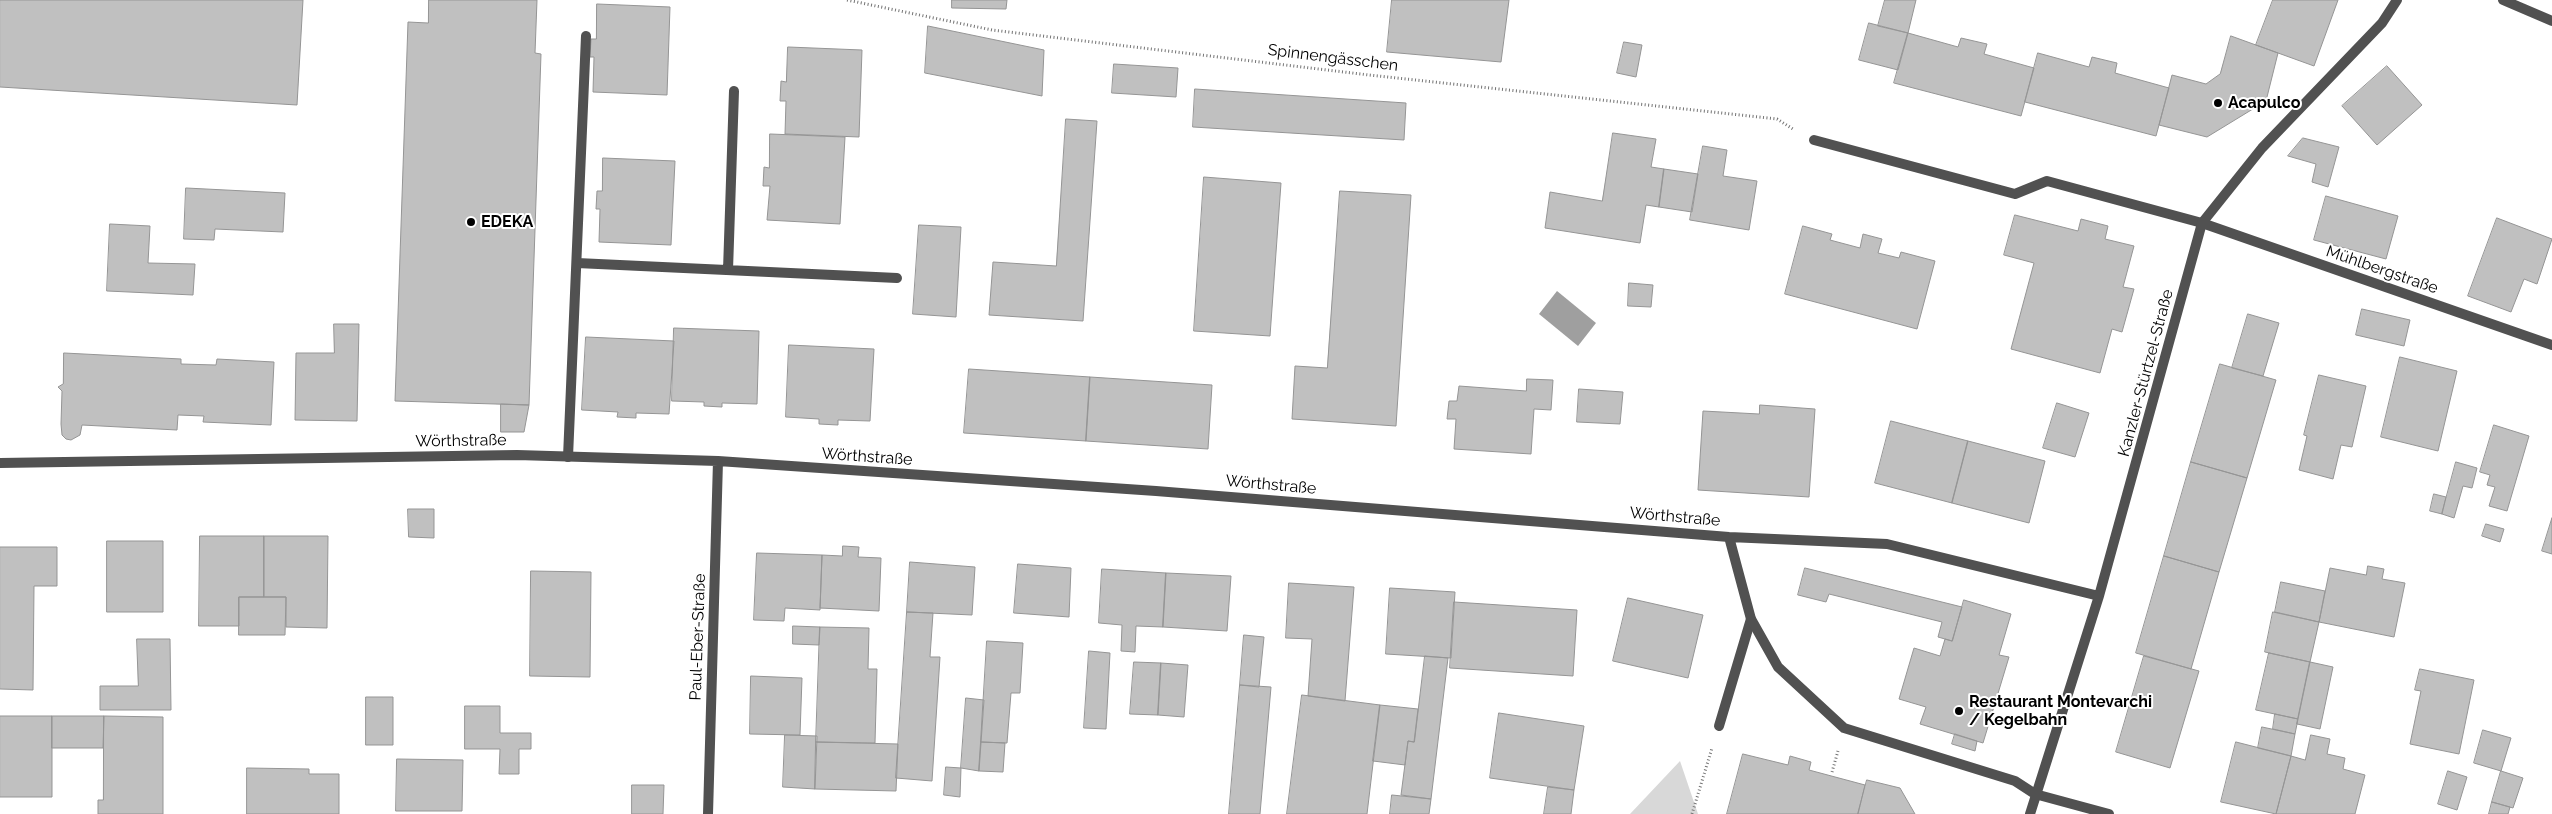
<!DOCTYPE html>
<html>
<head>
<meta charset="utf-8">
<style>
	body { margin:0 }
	canvas { display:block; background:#fff }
</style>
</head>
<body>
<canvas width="2552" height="814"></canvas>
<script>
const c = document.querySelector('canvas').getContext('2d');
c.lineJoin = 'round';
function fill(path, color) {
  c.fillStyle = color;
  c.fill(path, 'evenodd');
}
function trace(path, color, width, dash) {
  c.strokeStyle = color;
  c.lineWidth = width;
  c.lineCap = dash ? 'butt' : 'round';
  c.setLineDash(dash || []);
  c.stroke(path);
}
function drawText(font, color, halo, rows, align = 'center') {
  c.font = font + ' Raleway,sans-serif';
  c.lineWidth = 4;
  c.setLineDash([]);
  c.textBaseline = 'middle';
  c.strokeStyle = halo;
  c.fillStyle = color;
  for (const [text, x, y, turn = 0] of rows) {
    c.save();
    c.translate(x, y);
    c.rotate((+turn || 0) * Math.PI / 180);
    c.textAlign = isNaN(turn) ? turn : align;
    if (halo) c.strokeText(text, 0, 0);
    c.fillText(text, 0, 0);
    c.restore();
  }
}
const green = new Path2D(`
	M1680,761L1698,814H1630Z`);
const water = new Path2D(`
	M1557,291L1596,323L1578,346L1539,314Z`);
const building = new Path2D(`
	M0,0H303L297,105L0,87Z
	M429,0H537L535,53L541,54L529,405L395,401L408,22L428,23Z
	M952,0H1007L1006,9L952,8Z
	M1392,0H1509L1501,62L1387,52Z
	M1885,0H1916L1908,33L1878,26Z
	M2273,0H2338L2314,66L2256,45Z
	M597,4L670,7L667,95L593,92L594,57H590L591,39H596Z
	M1869,23L1908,33L1898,70L1859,60Z
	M928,26L1044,50L1042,96L925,73Z
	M1908,33L1958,47L1961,38L1987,44L1984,54L2034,68L2021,116L1894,83Z
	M2231,36L2278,53L2266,101L2207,137L2159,125L2172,75L2206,84L2220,74Z
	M1624,42L1642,45L1636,77L1617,73Z
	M788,47L862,50L859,137L785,134L786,101H780L781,81L786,82Z
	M2038,53L2089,67L2092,57L2117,63L2115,73L2169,88L2156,136L2025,102Z
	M1114,64L1178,68L1176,97L1112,93Z
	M2387,66L2422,105L2377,145L2342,106Z
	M1195,89L1406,103L1404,140L1193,127Z
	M1066,119L1097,121L1083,321L989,315L993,262L1056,266Z
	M1613,133L1656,139L1651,167L1664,169L1659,207L1646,205L1640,243L1545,228L1550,192L1602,201Z
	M770,134L845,137L840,224L767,220L770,186H763L764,167L769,168Z
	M2303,138L2339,147L2328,187L2312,182L2316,164L2288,156Z
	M1703,146L1727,150L1723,176L1757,181L1749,230L1690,220Z
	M603,158L675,161L671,245L599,242L600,209H596L597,191H602Z
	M1664,169L1698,174L1692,212L1659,207Z
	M1204,177L1281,183L1270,336L1194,331Z
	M186,188L285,193L283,232L215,229L214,240L184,239Z
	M1340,191L1411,195L1396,426L1292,419L1295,366L1327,368Z
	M2326,196L2398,216L2386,259L2314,240Z
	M2015,215L2078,231L2081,219L2108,226L2105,239L2134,246L2123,287L2134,289L2122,332L2112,329L2100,373L2011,349L2034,263L2004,255Z
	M2497,218L2552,239L2537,284L2524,279L2511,312L2468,296Z
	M110,224L150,226L148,263L195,264L193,295L107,291Z
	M919,225L961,227L956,317L913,314Z
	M1803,226L1832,234L1830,240L1860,248L1863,234L1882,239L1878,253L1899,258L1901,252L1935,261L1917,329L1785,294Z
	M1629,283L1653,285L1651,307L1628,306Z
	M2362,309L2410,320L2404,346L2356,335Z
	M2248,314L2279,323L2263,376L2232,368Z
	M334,324H359L357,421L295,420L296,353H334Z
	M674,328L759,331L757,404L722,403V407L704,406V402L672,401Z
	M586,337L674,341L669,414L636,413V418L617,417L618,412L582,410Z
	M789,345L874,349L870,421L838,420V425L819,424V419L786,417Z
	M64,353L181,359V364L216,365L217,359L274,362L271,425L203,422L204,416L178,415L177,430L82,425L80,435L71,440L66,439L62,435L61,424L62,391L58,387L63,384Z
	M2400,357L2457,371L2438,451L2381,437Z
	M2220,364L2276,380L2247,478L2191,462Z
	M969,369L1090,377L1086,441L964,433Z
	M2319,375L2366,386L2352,447L2341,445L2333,479L2299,470L2307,436L2304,435Z
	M1090,377L1212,385L1208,449L1086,441Z
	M1527,379L1553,380L1551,410L1534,409L1531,454L1454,449L1456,419H1447L1449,401H1457L1459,386L1526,391Z
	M1579,389L1623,392L1620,424L1577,422Z
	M2057,403L2089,413L2075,457L2043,448Z
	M501,404L529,405L524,432H501Z
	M1760,405L1815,409L1809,497L1698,490L1703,411L1759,414Z
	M1891,421L1968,441L1952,503L1875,483Z
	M2494,425L2529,436L2507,511L2489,506L2495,487L2487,485L2490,475L2480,472Z
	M1968,441L2045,461L2029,523L1952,503Z
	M2191,462L2247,478L2219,572L2164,556Z
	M2456,462L2477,468L2472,488L2463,486L2454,518L2442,514Z
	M2434,494L2446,497L2442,514L2430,511Z
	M408,509H434V538L409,537Z
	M2552,518V554L2542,551Z
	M2486,524L2504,529L2500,542L2482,536Z
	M200,536H264V597H239V626H199Z
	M264,536H328L327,628L286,627V597H264Z
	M107,541H163V612H107Z
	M843,546L859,547L858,557L881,558L879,611L820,608L822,555L842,556Z
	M0,547H57V586H34L33,690L0,689Z
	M757,553L822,555L820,610L785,608L784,621L754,620Z
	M2164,556L2219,572L2191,669L2136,653Z
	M910,562L975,567L972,615L907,612Z
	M1018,564L1071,568L1069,617L1014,613Z
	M2368,566L2384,569L2382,579L2405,583L2394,637L2319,622L2330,568L2366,575Z
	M1805,568L1962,607L1952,641L1938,637L1942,622L1829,594L1826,602L1798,595Z
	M1102,569L1166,573L1163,627L1136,626L1135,652L1121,651L1122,625L1099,623Z
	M531,571L591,572L590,677L530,676Z
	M1166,573L1231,576L1227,631L1163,627Z
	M2281,582L2325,591L2319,622L2275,612Z
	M1289,583L1354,587L1345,701L1308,696L1312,639L1286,638Z
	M1390,588L1455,592L1451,658L1386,654Z
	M239,597H286L285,635H239Z
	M1628,598L1703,615L1688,678L1613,661Z
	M1964,600L2011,614L1999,655L2009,657L1983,743L1920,724L1926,707L1899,699L1914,648L1940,656L1945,639L1952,641Z
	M1454,602L1577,610L1573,676L1450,668Z
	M907,612L933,613L930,657H940L932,781L896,778Z
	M2273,612L2319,622L2310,662L2265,652Z
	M793,626L820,627L819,645L793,644Z
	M820,627L869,628L868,669H877L875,743L816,742Z
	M1244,635L1264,637L1259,687L1240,685Z
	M137,639H170L171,710H100V686H138Z
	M987,641L1023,643L1020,693H1011L1007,743L981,742Z
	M1089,651L1110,653L1106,729L1084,728Z
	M2269,653L2310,662L2298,719L2256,710Z
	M1425,656L1448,658L1431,799L1401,795L1408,741L1414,742Z
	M2144,656L2199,671L2170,768L2116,752Z
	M1134,662L1161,663L1158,715L1130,714Z
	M2310,662L2333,667L2320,729L2297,724Z
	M1161,663L1188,665L1184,717L1158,715Z
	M2420,669L2474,680L2459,754L2410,744L2421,691L2415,690Z
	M751,676L802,678L800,735L750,734Z
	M1240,685L1271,687L1260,814H1229Z
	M1302,695L1380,705L1367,814H1287Z
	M366,697H393V745H366Z
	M966,698L984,700L979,771L961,768Z
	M1380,705L1418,709L1414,742L1408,741L1405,765L1373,761Z
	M465,706H500V733H531V749H519V774H499L500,749H465Z
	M1499,713L1584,726L1574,790L1490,778Z
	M2275,714L2298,719L2295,734L2273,729Z
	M0,716H52V797H0Z
	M52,716H104L103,748H52Z
	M104,716L163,717V814H98V800H103Z
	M2262,727L2295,734L2291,756L2258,748Z
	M2483,730L2511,738L2501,771L2474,763Z
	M1955,734L1977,741L1975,751L1952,744Z
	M785,735L817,736L815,789L783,787Z
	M2311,735L2330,739L2327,754L2345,758L2343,769L2365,775L2355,814H2276L2291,756L2305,760Z
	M816,742L898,744L896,791L815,789Z
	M981,742L1005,743L1003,772L979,771Z
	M2236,742L2291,756L2276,814L2221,802Z
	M1743,754L1788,765L1790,756L1811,762L1809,770L1865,785L1858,814H1727Z
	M397,759L463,760L462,811H396Z
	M946,767L961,768L960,797L944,795Z
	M247,768L309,769V774H339V814H247Z
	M2448,771L2467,777L2457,810L2438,804Z
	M2501,771L2523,778L2513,808L2492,802Z
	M1867,780L1900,788L1915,814H1858Z
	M632,785H664L663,814H632Z
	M1548,787L1574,790L1571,814H1544Z
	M1392,795L1431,799L1429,814H1390Z
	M2492,802L2510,807L2508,814H2489Z`);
const path = new Path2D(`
	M847,0L992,30L1369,75L1777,119L1793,129
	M1832,772L1838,751
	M1692,814L1712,748`);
const lane = new Path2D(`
	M1814,140L2015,194L2047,181L2202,223
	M577,263L897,278
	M728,270L734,91
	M568,457L586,36
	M1719,726L1751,619`);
const street = new Path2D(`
	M2503,0L2552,21
	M2202,223L2552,345
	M0,463L517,455L718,461L1156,491L1729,537L1887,544L2099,596
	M1729,537L1751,619L1778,667L1844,728L2015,781L2035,794L2109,814
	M708,814L718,461
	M2030,814L2099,596L2202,223L2262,148L2382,23L2397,0`);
const markers = [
	[2218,103,5,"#000"],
	[471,222,5,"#000"],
	[1959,711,5,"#000"]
];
const streetNames = [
	["Spinnengässchen",1333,58,7],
	["Mühlbergstraße",2382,270,19],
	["Kanzler-Stürtzel-Straße",2146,373,-75],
	["Wörthstraße",461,441,-1],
	["Wörthstraße",867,457,4],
	["Wörthstraße",1271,485,5],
	["Wörthstraße",1675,517,5],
	["Paul-Eber-Straße",698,637,-88]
];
const poiNames = [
	["Acapulco",2228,103],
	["EDEKA",481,222],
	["Restaurant Montevarchi",1969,702],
	["/ Kegelbahn",1969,720]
];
fill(green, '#d8d8d8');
fill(water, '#9f9f9f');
fill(building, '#c0c0c0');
trace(building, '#959595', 1);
trace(path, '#737373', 3, [1, 2.5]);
trace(lane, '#515151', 10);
trace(street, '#515151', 10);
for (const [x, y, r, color] of markers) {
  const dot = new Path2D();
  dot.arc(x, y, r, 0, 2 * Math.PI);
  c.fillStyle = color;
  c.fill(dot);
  trace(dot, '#fff', 2);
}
drawText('16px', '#000', '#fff', streetNames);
drawText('bold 16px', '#000', '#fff', poiNames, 'left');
</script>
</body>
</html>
